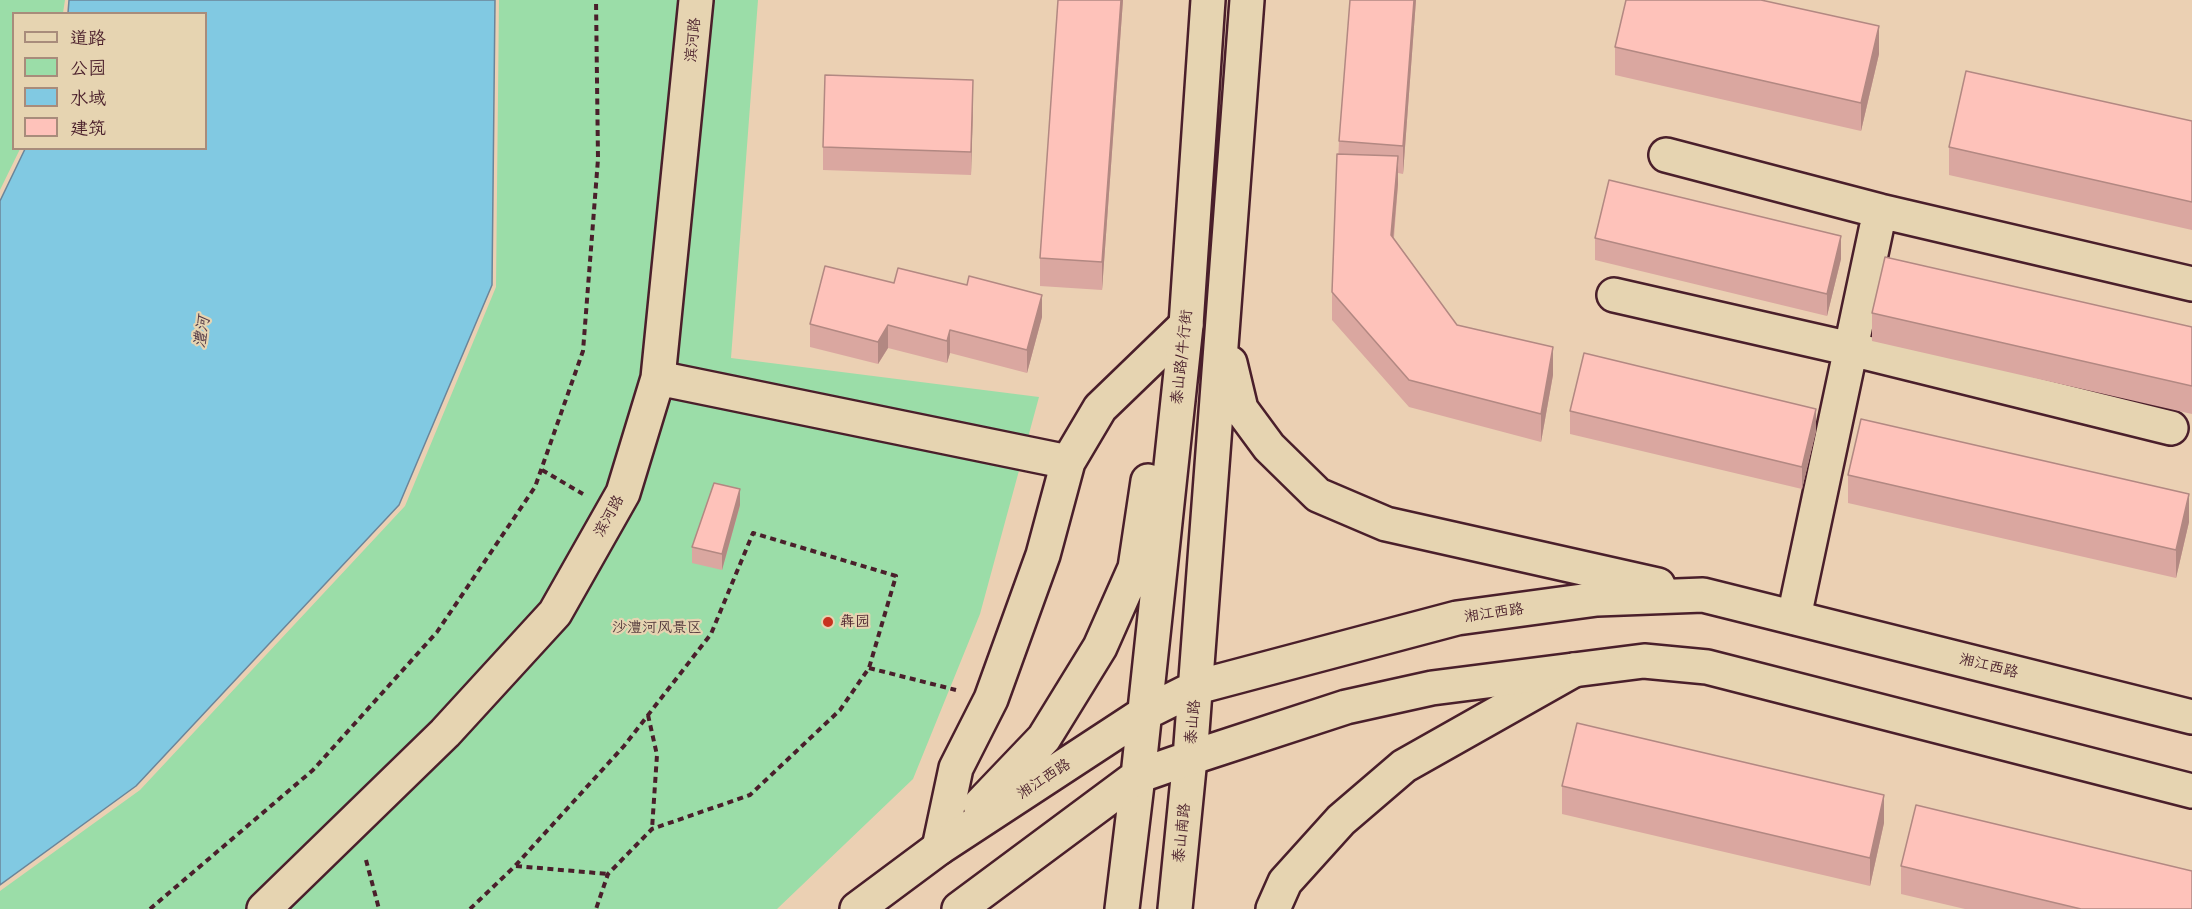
<!DOCTYPE html>
<html>
<head>
<meta charset="utf-8">
<style>
	body { margin:0 }
	#map { position:relative; width:2192px; height:909px; overflow:hidden; background:#ebd0b3; font-family:Delius,"LXGW WenKai TC",sans-serif }
	canvas { display:block }
	.legend { position:absolute; left:12px; top:12px; width:195px; height:138px; box-sizing:border-box; background:#e6d4b1; border:2px solid #a88c7b; margin:0; padding:8px 10px; list-style:none; font-size:18px; color:#4a1f2b }
	.legend li { display:flex; align-items:center; gap:12px; height:30px }
	.legend b { width:30px; border:2px solid #a88c7b }
</style>
</head>
<body>
<div id="map">
<canvas width="2192" height="909"></canvas>
<ul class="legend">
<li><b style="height:8px;background:#e6d4b1"></b>道路</li>
<li><b style="height:16px;background:#9bdda8"></b>公园</li>
<li><b style="height:16px;background:#81c9e2"></b>水域</li>
<li><b style="height:16px;background:#fec2ba"></b>建筑</li>
</ul>
</div>
<script>
const c = document.querySelector('canvas').getContext('2d');
c.lineJoin = 'round';
function fill(path, color) {
  c.fillStyle = color;
  c.fill(path, 'evenodd');
}
function trace(path, color, width, dash) {
  c.strokeStyle = color;
  c.lineWidth = width;
  c.lineCap = dash ? 'butt' : 'round';
  c.setLineDash(dash || []);
  c.stroke(path);
}
function drawText(font, color, halo, rows, align = 'center') {
  c.font = font + ' Delius,"LXGW WenKai TC",sans-serif';
  c.lineWidth = 4.5;
  c.setLineDash([]);
  c.textBaseline = 'middle';
  c.strokeStyle = halo;
  c.fillStyle = color;
  for (const [text, x, y, turn = 0] of rows) {
    c.save();
    c.translate(x, y);
    c.rotate((+turn || 0) * Math.PI / 180);
    c.textAlign = isNaN(turn) ? turn : align;
    if (halo) c.strokeText(text, 0, 0);
    c.fillText(text, 0, 0);
    c.restore();
  }
}
const green = new Path2D(`
	M0,0H65L63,13L14,14V148L20,149L0,190Z
	M499,0H758L731,358L1039,397L980,614L913,779L777,909H0V891L140,790L405,506L496,287Z`);
const water = new Path2D(`
	M69,0H495L492,285L399,505L136,786L0,885V201L25,149L206,148V14L68,13Z`);
const path = new Path2D(`
	M542,470L583,494
	M869,668L956,690
	M648,715L657,755L652,829
	M366,860L379,909
	M516,866L608,874
	M150,909L313,770L437,632L535,487L583,351L598,159L596,0
	M470,909L515,866L624,746L711,634L753,533L896,576L869,668L840,710L750,795L652,829L608,874L596,909`);
const minor = new Path2D(`
	M1666,155L1880,211L2192,284
	M1614,295L1851,349L2171,428
	M658,378L1068,462
	M1794,617L1880,211
	M939,848L956,768L991,699L1043,555L1068,462L1100,408L1186,325
	M264,909L445,733L555,613L623,493L658,378L696,0`);
const secondary = new Path2D(`
	M1122,909L1138,776
	M1175,909L1190,758
	M1273,909L1285,882L1341,820L1404,766L1574,670`);
const primary = new Path2D(`
	M1230,363L1241,409L1269,447L1318,495L1386,524L1658,585
	M1190,758L1247,0
	M1138,776L1186,325L1208,0
	M980,805L1044,738L1100,647L1135,568L1148,481
	M857,909L939,848L1145,713L1197,687L1457,618L1597,599L1703,595L2192,717
	M959,909L1138,776L1190,758L1346,707L1432,688L1644,661L1707,667L2192,791`);
const wall = new Path2D(`
	M1058,0H1123L1102,290L1040,286V258Z
	M1416,0L1403,174L1398,173V184L1394,238L1457,325L1553,375L1541,442L1409,407L1332,320V292L1339,141Z
	M1615,47L1879,54L1861,131L1615,75Z
	M973,103L971,175L823,170V147Z
	M2192,121V230L1949,175V147Z
	M1595,238L1841,259L1827,316L1595,260Z
	M1872,313L2192,327V414L1872,341Z
	M1042,317L1027,373L950,353L947,363L888,348L878,364L810,347V324Z
	M1570,411L1816,431L1802,489L1570,434Z
	M1848,475L2189,522L2176,578L1848,503Z
	M740,505L722,570L692,563V547Z
	M1562,786L1884,823L1870,886L1562,814Z
	M1901,866L2192,909H1965L1901,894Z`);
const shadedWall = new Path2D(`
	M1121,0H1123L1102,290V262Z
	M1414,0H1416L1403,174V146Z
	M1879,26V54L1861,131V103Z
	M973,80V103L971,175V152Z
	M1398,156V184L1391,263V235Z
	M1841,236V259L1827,316V294Z
	M1042,295V317L1027,373V350Z
	M888,325V348L878,364V342Z
	M950,330V353L947,363V341Z
	M1553,347V375L1541,442V414Z
	M1816,409V431L1802,489V467Z
	M740,489V505L722,570V554Z
	M2189,494V522L2176,578V550Z
	M1884,795V823L1870,886V858Z`);
const building = new Path2D(`
	M1058,0H1121L1102,262L1040,258Z
	M1350,0H1414L1403,146L1339,141Z
	M1626,0H1761L1879,26L1861,103L1615,47Z
	M1966,71L2192,121V202L1949,147Z
	M825,75L973,80L971,152L823,147Z
	M1337,154L1398,156L1391,235L1457,325L1553,347L1541,414L1409,380L1332,292Z
	M1609,180L1841,236L1827,294L1595,238Z
	M1885,257L2192,327V386L1872,313Z
	M825,266L894,283L898,268L967,285L969,276L1042,295L1027,350L950,330L947,341L888,325L878,342L810,324Z
	M1584,353L1816,409L1802,467L1570,411Z
	M1861,419L2189,494L2176,550L1848,475Z
	M714,483L740,489L722,554L692,547Z
	M1577,723L1884,795L1870,858L1562,786Z
	M1916,805L2192,871V909H2081L1901,866Z`);
const markers = [
	[828,622,6,"#c8321e"]
];
const streetNames = [
	["滨河路",693,40,-84],
	["泰山路/牛行街",1182,357,-84],
	["滨河路",609,516,-61],
	["湘江西路",1494,613,-8],
	["湘江西路",1989,666,14],
	["泰山路",1193,722,-85],
	["湘江西路",1044,779,-33],
	["泰山南路",1182,833,-84]
];
const poiNames = [
	["犇园",840,622]
];
const parkNames = [
	["沙澧河风景区",657,628]
];
const waterNames = [
	["澧河",202,332,-81]
];
fill(green, '#9bdda8');
fill(water, '#81c9e2');
trace(water, '#6b8599', 1.5);
trace(minor, '#4a1f2b', 38);
trace(secondary, '#4a1f2b', 38);
trace(primary, '#4a1f2b', 38);
trace(path, '#4a1f2b', 4, [6, 4.5]);
trace(minor, '#e6d4b1', 33);
trace(secondary, '#e6d4b1', 33);
trace(primary, '#e6d4b1', 33);
fill(wall, '#daa7a0');
fill(shadedWall, '#b28882');
fill(building, '#fec2ba');
trace(building, '#b28882', 1.5);
for (const [x, y, r, color] of markers) {
  const dot = new Path2D();
  dot.arc(x, y, r, 0, 2 * Math.PI);
  c.fillStyle = color;
  c.fill(dot);
  trace(dot, '#e6d4b1', 2);
}
drawText('15px', '#4a1f2b', '#e6d4b1', streetNames);
drawText('15px', '#4a1f2b', '#e6d4b1', poiNames, 'left');
drawText('15px', '#563c3e', '#e6d4b1', parkNames);
drawText('italic 16px', '#523846', '#e6d4b1', waterNames);
</script>
</body>
</html>
